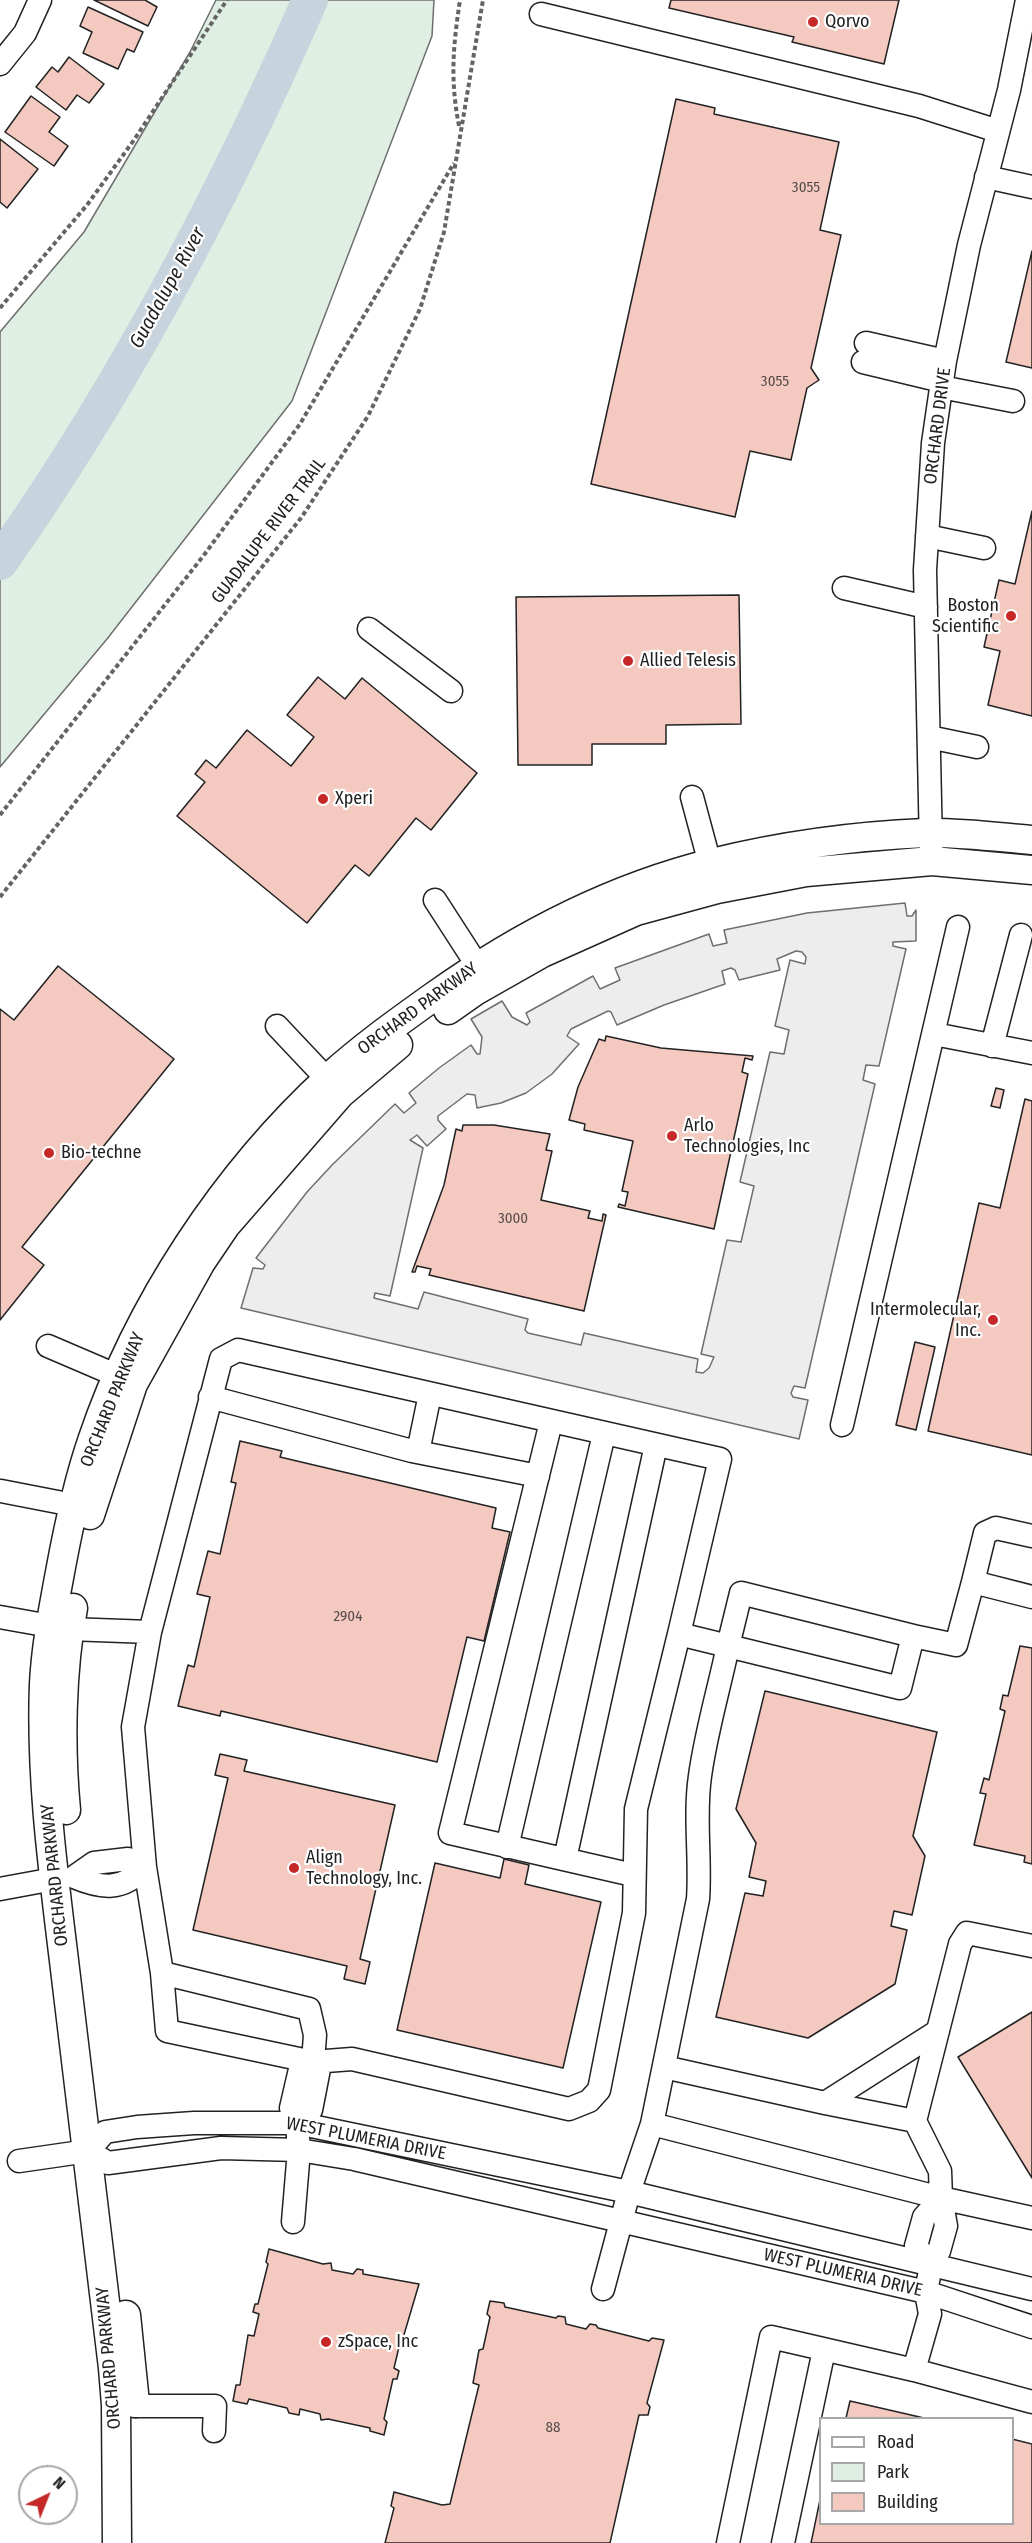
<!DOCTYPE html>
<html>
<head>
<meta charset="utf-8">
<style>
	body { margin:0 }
	#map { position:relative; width:1032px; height:2543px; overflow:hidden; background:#fff; font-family:"Fira Sans Condensed",sans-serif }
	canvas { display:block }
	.legend { position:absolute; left:819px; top:2417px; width:195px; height:108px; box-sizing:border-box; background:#fff; border:2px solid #a7a7a7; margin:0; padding:8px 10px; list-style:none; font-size:18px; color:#222 }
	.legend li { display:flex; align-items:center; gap:12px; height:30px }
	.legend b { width:30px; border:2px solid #a7a7a7 }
	.north { position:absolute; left:18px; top:2465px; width:60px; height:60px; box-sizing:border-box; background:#fff; border:2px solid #a7a7a7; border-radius:50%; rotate:43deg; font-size:16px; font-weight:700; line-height:24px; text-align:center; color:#222 }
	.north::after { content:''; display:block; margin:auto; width:21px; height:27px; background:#c62828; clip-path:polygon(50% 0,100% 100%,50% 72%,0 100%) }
</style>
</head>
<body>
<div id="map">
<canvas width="1032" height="2543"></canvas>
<ul class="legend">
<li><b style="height:8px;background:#fff"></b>Road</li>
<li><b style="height:16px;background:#e0efe3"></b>Park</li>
<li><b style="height:16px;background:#f3c9c0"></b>Building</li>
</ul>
<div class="north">N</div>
</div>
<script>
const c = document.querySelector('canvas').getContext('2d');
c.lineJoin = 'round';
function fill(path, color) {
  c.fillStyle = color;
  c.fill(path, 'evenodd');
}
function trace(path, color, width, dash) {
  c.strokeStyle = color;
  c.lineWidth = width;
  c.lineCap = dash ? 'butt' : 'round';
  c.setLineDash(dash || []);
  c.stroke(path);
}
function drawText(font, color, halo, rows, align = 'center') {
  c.font = font + ' "Fira Sans Condensed",sans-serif';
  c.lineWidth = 4.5;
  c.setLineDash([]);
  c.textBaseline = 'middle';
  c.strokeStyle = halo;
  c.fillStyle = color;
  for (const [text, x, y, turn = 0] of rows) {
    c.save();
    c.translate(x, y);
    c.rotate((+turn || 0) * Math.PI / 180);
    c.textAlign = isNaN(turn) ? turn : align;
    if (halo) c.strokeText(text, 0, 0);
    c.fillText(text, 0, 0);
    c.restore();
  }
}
const green = new Path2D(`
	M216,0H434L432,36L292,401L107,639L0,767V332L84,232L190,52Z`);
const parking = new Path2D(`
	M905,903L907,916H912L916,910V941L893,942V946L906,949L879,1066L866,1065L863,1080L875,1084L805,1388L794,1386L791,1393L793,1397L808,1400L799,1439L241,1308L253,1268L263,1269L265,1265L256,1258L307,1192L332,1165L395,1104L404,1113L416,1103L409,1093L439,1068L471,1045L477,1054H480L482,1037L471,1019L502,1001L512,1017L527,1025L530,1022L526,1013L593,976L600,989L620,980L615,968L709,934L713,946L727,943L724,930L807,913ZM796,951L802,952L806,957L805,964L790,960L775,1026L789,1030L784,1054L770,1052L740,1182L754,1186L741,1242L727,1240L701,1354L714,1357L709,1368L703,1373L696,1372L698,1359L584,1333L581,1345L528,1333L525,1330L528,1319L424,1292L418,1309L374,1298L375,1293L390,1296L423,1148L410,1140L417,1135L427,1146L446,1129L438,1120V1116L467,1094L475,1095L477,1108L501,1103L526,1093L552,1074L579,1044L567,1036L571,1029L608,1011L611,1012L617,1025L664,1005L725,984L722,971L731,968L735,970L739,980L780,970L777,959Z`);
const river = new Path2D(`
	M0,562C124,386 224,196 310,0`);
const building = new Path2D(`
	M94,0H145L157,7L148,26Z
	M671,0H899L884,64L792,42L794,37L669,8Z
	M88,7L143,32L134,52L127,49L118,69L83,53L92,32L80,26Z
	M69,57L104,84L89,103L77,95L66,110L36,87L52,67L58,72Z
	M31,96L60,117L49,132L68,146L54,166L5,132Z
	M676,99L715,108L714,114L839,142L820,230L841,235L811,368L819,380L807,388L791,460L750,451L735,517L591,484Z
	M0,139L38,169L7,208L0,202Z
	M1032,251V368L1006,362Z
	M1032,511V716L988,705L1000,651L984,647L999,580L1015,584Z
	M739,595L741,724L666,725V744H592V765H518L516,597Z
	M318,677L345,699L362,678L477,773L431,830L416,818L369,876L355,865L307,923L177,816L205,782L195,774L206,760L216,768L247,730L291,766L314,737L287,715Z
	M58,966L174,1059L22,1247L44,1265L0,1320V1009L14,1020Z
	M606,1036L661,1048L753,1056L752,1060L745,1058L742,1072L748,1074L714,1229L618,1207L619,1204L625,1206L628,1192L622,1191L633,1141L584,1130L585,1124L569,1120L578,1087L599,1039L605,1041Z
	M996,1088L1004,1090L1000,1108L991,1106Z
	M1025,1099L1032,1101V1455L928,1431L979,1203L1000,1208Z
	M463,1125H494L550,1134L546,1150L552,1151L541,1200L590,1211L588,1218L602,1221L603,1214L606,1215L584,1311L429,1275L431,1269L417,1266L415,1272H412L444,1185L456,1129L462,1131Z
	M915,1342L935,1347L916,1430L896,1425Z
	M240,1441L282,1451L280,1457L496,1508L492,1528L510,1532L484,1641L467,1637L437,1762L221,1711L220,1716L178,1706L188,1665L194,1667L210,1597L197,1594L208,1551L220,1554L236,1483L231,1482Z
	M1020,1646L1032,1648V1864L1024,1862L1025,1856L974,1845L986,1794L980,1793L984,1778L989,1780L1005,1711L1000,1709L1003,1695L1008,1696Z
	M765,1691L937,1732L913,1836L925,1856L912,1915L894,1911L891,1926L907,1930L895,1984L808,2038L716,2017L745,1893L763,1896L766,1881L749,1877L756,1843L736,1809Z
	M220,1754L247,1760L244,1771L395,1805L360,1959L370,1962L365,1984L344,1979L347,1966L193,1930L228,1778L215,1775Z
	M504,1859L529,1865L525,1884L601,1902L563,2068L397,2030L435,1863L500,1878Z
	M1032,2012V2178L958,2057Z
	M269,2249L323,2264L331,2263L332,2270L353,2274L357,2269L363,2270V2274L419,2284L403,2338L407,2340L405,2348L399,2347L394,2368L399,2371L397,2379H393L384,2419L387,2422L384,2435L370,2431V2428L328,2419L321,2420L320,2414L300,2409L299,2415L289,2413L287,2408L249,2399L247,2404L233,2401L236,2385H240L248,2335L254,2336L259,2314L253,2312L255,2304H258L268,2264L266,2262Z
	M490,2301L504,2303L505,2307L556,2318L558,2316L565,2317L566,2324L586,2329L590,2324L596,2325L598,2328L649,2341L652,2338L664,2340L647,2403L650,2407L648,2415H639L610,2543H385L394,2508L391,2506L394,2492L442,2505L450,2504L479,2385L473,2383L479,2350L483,2349L490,2317L487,2314Z
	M850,2401L924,2418H846Z
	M1012,2439L1032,2444V2543H811L820,2500V2524H1012Z`);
const path = new Path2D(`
	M459,126C450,79 453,47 460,0
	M0,308L87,205L134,140L227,0
	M0,815L204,555L300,424L454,163
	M0,897L301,518L368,416L420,309L444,232L483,0`);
const minor = new Path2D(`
	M541,14L919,106L998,131
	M0,64L25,33L40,0
	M986,177L1032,187
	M866,343L945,361
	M863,362L942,381
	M941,387L1013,401
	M927,536L984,548
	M844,588L926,607
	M369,629L451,691
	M929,737L977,747
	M692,797L710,864
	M931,848L925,570L933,443L945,361L969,245L1009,90L1027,0
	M435,900L477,965
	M277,1026L327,1079
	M934,1034L1032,1053
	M992,1046L1021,935
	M48,1346L118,1376
	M210,1397L412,1451L538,1476
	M551,1422L450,1833L633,1875
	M842,1425L958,927
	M418,1452L430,1394
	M1,1491L73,1505
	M973,1582L985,1533L996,1528L1032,1536
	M0,1617L50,1626
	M69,1629L150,1632L221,1359L238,1350L720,1459L679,1634L728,1646C719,1689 706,1732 700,1776C694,1817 701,1858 698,1899L652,2124L941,2198L1032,2218
	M150,1632L133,1727L145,1867L162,1973L167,2031L313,2062L352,2059L569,2109L589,2101L599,2090L634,1913L636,1809L679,1634
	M913,1636L741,1593L728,1646L900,1688L913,1636L956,1645L973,1582L1032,1597
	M507,1847L604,1434
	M128,1859L145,1867C123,1891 102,1889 74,1877L94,1863Z
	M565,1859L656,1445
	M0,1889L54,1879
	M162,1973L309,2009L315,2035L313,2062
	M664,2067L825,2103L938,2031
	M825,2103L915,2121
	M88,2151L105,2132L137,2127L194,2123H297L629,2192L1032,2289
	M88,2151L108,2163L221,2148L299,2150L354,2159L926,2292L1032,2327
	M19,2161L88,2151
	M941,2198L940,2171L915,2121L960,1944L967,1933L1032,1946
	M293,2222L299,2150L297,2123L291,2108L301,2065L313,2062L319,2069L311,2110L297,2123
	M603,2289L629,2192L652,2124
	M914,2370L1032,2402
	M135,2406H215L214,2431
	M728,2543L771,2337L914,2370L930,2314L926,2292L931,2265L939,2251L946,2226L941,2198L924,2217L916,2246L931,2265
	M783,2543L824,2350`);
const major = new Path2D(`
	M448,1010L475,991L542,953L636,911L717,889L806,872L932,861L1032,870
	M90,1515L133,1384L201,1262L226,1225L340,1094L398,1045
	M66,1810C60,1747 61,1670 73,1608
	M126,2315L135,2403
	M117,2543L116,2405L113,2368C98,2243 84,2118 68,1994C56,1891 40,1787 44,1684C46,1644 54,1605 61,1567C69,1524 78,1482 92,1441C138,1305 225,1173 331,1076C363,1047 398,1022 433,997C517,937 611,888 712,863C781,846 854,836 925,833C960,832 997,837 1032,840`);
const markers = [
	[813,22,6,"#c62828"],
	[1011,616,6,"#c62828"],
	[628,661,6,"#c62828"],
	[323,799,6,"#c62828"],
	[672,1136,6,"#c62828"],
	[49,1153,6,"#c62828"],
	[993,1320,6,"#c62828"],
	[294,1868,6,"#c62828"],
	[326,2342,6,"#c62828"]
];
const numberNames = [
	["3055",806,188],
	["3055",775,382],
	["3000",513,1219],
	["2904",348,1617],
	["88",553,2428]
];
const poiNames = [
	["Qorvo",825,22],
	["Boston",999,606,"right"],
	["Scientific",999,627,"right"],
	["Allied Telesis",640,661],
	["Xperi",335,799],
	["Arlo",684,1126],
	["Technologies, Inc",684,1147],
	["Bio-techne",61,1153],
	["Intermolecular,",981,1310,"right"],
	["Inc.",981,1331,"right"],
	["Align",306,1858],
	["Technology, Inc.",306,1879],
	["zSpace, Inc",338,2342]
];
const streetNames = [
	["ORCHARD DRIVE",938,426,-83],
	["GUADALUPE RIVER TRAIL",269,531,-53],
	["ORCHARD PARKWAY",418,1009,-36],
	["ORCHARD PARKWAY",113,1400,-68],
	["ORCHARD PARKWAY",55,1875,-96],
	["WEST PLUMERIA DRIVE",366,2139,11],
	["WEST PLUMERIA DRIVE",843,2273,13],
	["ORCHARD PARKWAY",109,2358,-95]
];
const waterNames = [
	["Guadalupe River",168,288,-61]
];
fill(green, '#e0efe3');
trace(green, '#6f6f6f', 1.5);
fill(parking, '#ededed');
trace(parking, '#6f6f6f', 1.5);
trace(river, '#c7d3dd', 36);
fill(building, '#f3c9c0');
trace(building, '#222', 1.5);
trace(minor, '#222', 25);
trace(major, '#222', 31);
trace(path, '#646464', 4, [4.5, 3]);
trace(minor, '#fff', 22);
trace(major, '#fff', 28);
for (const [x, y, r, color] of markers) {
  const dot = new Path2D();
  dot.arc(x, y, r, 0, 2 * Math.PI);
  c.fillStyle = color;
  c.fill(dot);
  trace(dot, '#fff', 2);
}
drawText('15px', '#564c4a', null, numberNames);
drawText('18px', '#222', '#fff', poiNames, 'left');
drawText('18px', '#222', '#fff', streetNames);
drawText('italic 20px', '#222', '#fff', waterNames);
</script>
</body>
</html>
